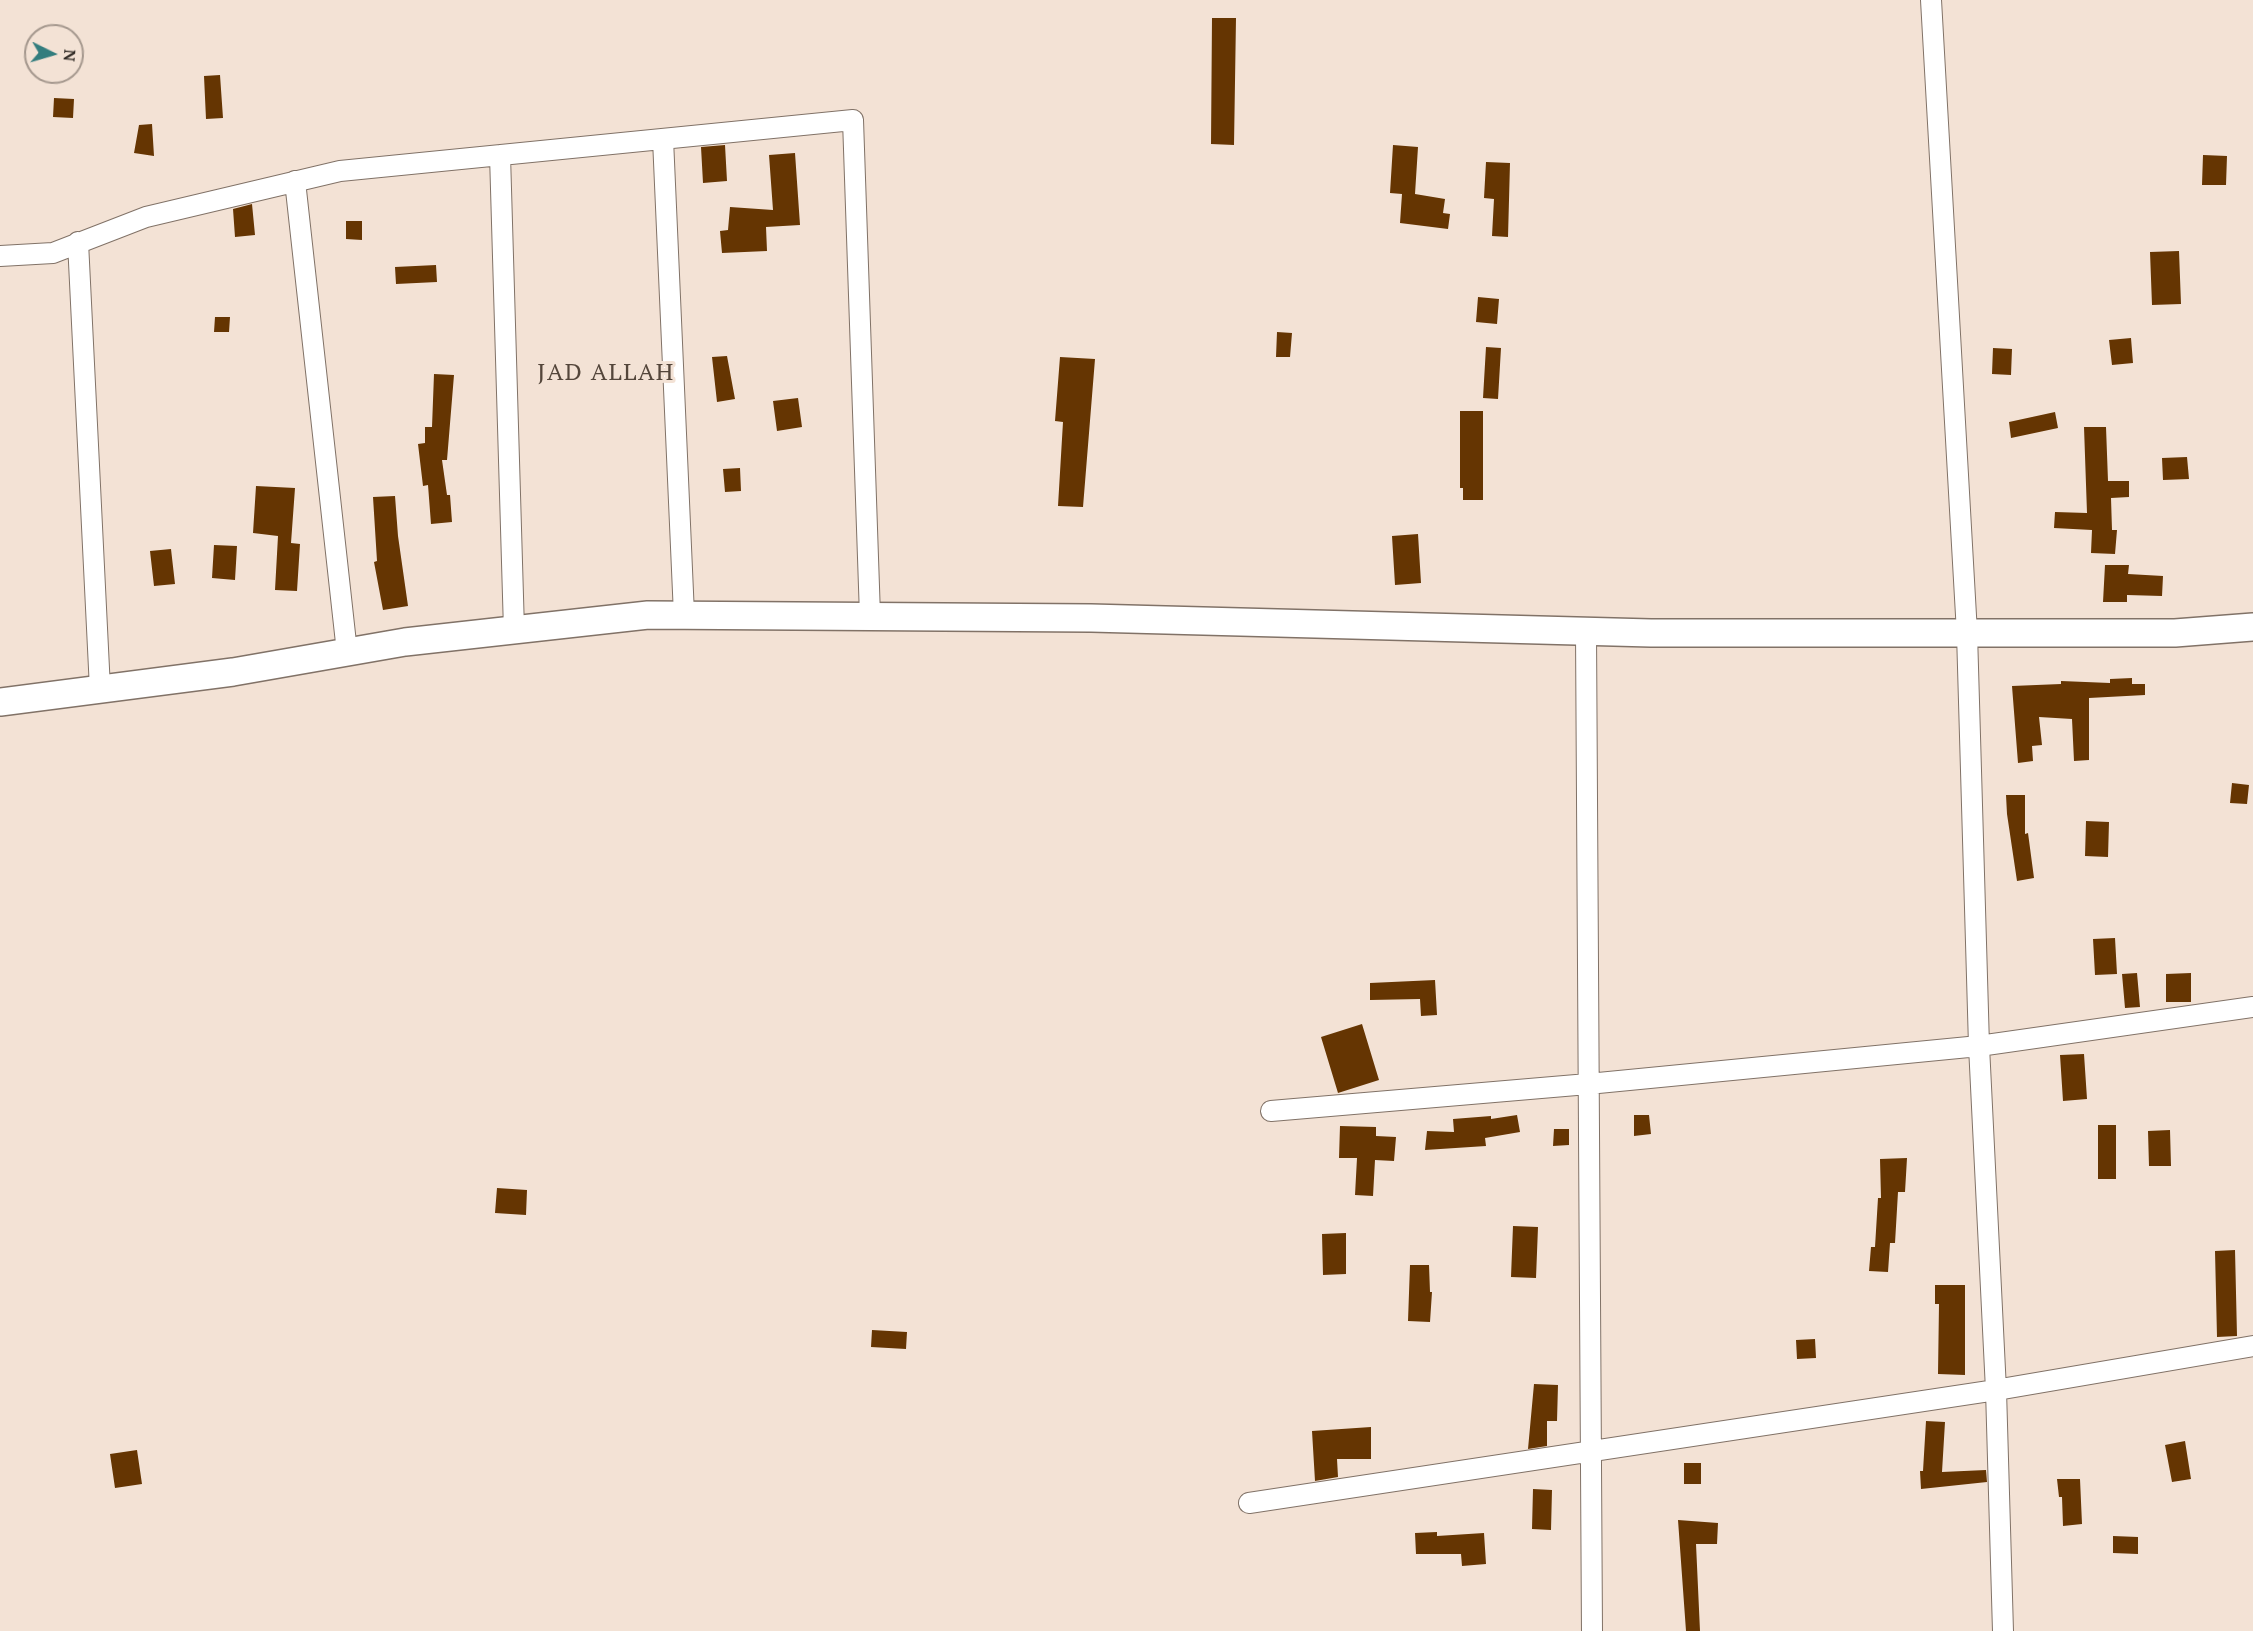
<!DOCTYPE html>
<html>
<head>
<meta charset="utf-8">
<style>
	body { margin:0 }
	#map { position:relative; width:2253px; height:1631px; overflow:hidden; background:#f3e2d5; font-family:"PT Serif",serif }
	canvas { display:block }
	.north { position:absolute; left:24px; top:24px; width:60px; height:60px; box-sizing:border-box; background:#f3e2d5; border:2px solid #a5988e; border-radius:50%; rotate:95deg; font-size:16px; font-weight:700; line-height:24px; text-align:center; color:#2f2924 }
	.north::after { content:''; display:block; margin:auto; width:21px; height:27px; background:#337d7e; clip-path:polygon(50% 0,100% 100%,50% 72%,0 100%) }
</style>
</head>
<body>
<div id="map">
<canvas width="2253" height="1631"></canvas>
<div class="north">N</div>
</div>
<script>
const c = document.querySelector('canvas').getContext('2d');
c.lineJoin = 'round';
function fill(path, color) {
  c.fillStyle = color;
  c.fill(path, 'evenodd');
}
function trace(path, color, width, dash) {
  c.strokeStyle = color;
  c.lineWidth = width;
  c.lineCap = dash ? 'butt' : 'round';
  c.setLineDash(dash || []);
  c.stroke(path);
}
function drawText(font, color, halo, rows, align = 'center') {
  c.font = font + ' "PT Serif",serif';
  c.lineWidth = 6;
  c.setLineDash([]);
  c.textBaseline = 'middle';
  c.strokeStyle = halo;
  c.fillStyle = color;
  for (const [text, x, y, turn = 0] of rows) {
    c.save();
    c.translate(x, y);
    c.rotate((+turn || 0) * Math.PI / 180);
    c.textAlign = isNaN(turn) ? turn : align;
    if (halo) c.strokeText(text, 0, 0);
    c.fillText(text, 0, 0);
    c.restore();
  }
}
const building = new Path2D(`
	M1212,18H1236L1234,145L1211,144Z
	M220,75L223,118L206,119L204,76Z
	M54,98L74,99L73,118L53,117Z
	M152,124L154,156L134,153L139,125Z
	M725,145L727,181L703,183L701,147Z
	M1393,145L1418,147L1415,194L1445,199L1443,213L1450,214L1448,229L1400,223L1402,194L1390,193Z
	M795,153L800,225L766,227L767,251L722,253L720,231L728,230L730,207L773,210L769,155Z
	M2203,155L2227,156L2226,185H2202Z
	M1486,162L1510,163L1508,237L1492,236L1494,199L1484,198Z
	M252,204L255,235L235,237L233,209Z
	M346,221H362V240L346,239Z
	M2179,251L2181,304L2152,305L2150,252Z
	M436,265L437,282L396,284L395,267Z
	M1478,297L1499,299L1497,324L1476,322Z
	M215,317H230L229,332H214Z
	M1277,332L1292,333L1290,357H1276Z
	M2131,338L2133,363L2112,365L2109,340Z
	M1486,347L1501,348L1498,399L1483,398Z
	M1993,348L2012,349L2011,375L1992,374Z
	M727,356L735,399L717,402L712,357Z
	M1060,357L1095,359L1083,507L1058,506L1063,422L1055,421Z
	M434,374L454,375L447,460H442L447,495H450L452,522L431,524L428,485L423,486L418,444L425,443V427H432Z
	M798,398L802,427L777,431L773,401Z
	M1460,411H1483V500H1463V488H1460Z
	M2055,412L2058,428L2011,438L2009,422Z
	M2084,427H2106L2108,481H2129V497L2111,498L2112,530H2117L2115,554L2091,553L2092,530L2054,528L2055,512L2087,513Z
	M2187,457L2189,479L2163,480L2162,458Z
	M740,468L741,491L725,492L723,469Z
	M256,486L295,488L291,543L300,544L297,591L275,590L278,536L253,533Z
	M395,496L398,536L408,606L383,610L374,562L377,561L373,497Z
	M1418,534L1421,583L1395,585L1392,536Z
	M214,545L237,546L235,580L212,578Z
	M171,549L175,584L154,586L150,551Z
	M2105,565H2129L2128,574L2163,576L2162,596L2127,595V602H2103Z
	M2132,678V684H2145V695L2089,698V760L2074,761L2072,719L2039,717L2042,745L2032,746L2033,761L2018,763L2012,686L2061,684V681L2110,683V679Z
	M2232,783L2249,785L2247,804L2230,803Z
	M2006,795H2025V834L2028,833L2034,878L2017,881L2007,814Z
	M2086,821L2109,822L2108,857L2085,856Z
	M2115,938L2117,974L2095,975L2093,939Z
	M2137,973L2140,1007L2125,1008L2122,974Z
	M2191,973V1002H2166V974Z
	M1435,980L1437,1015L1421,1016L1420,999L1370,1000V983Z
	M1362,1024L1379,1080L1338,1093L1321,1037Z
	M2084,1054L2087,1099L2063,1101L2060,1055Z
	M1517,1115L1520,1132L1485,1138L1486,1146L1425,1150L1427,1131L1454,1132L1453,1119L1491,1116V1119Z
	M1634,1115H1649L1651,1134L1634,1136Z
	M2098,1125H2116V1179H2098Z
	M1340,1126L1376,1127V1136L1396,1137L1394,1161L1375,1160L1373,1196L1355,1195L1357,1158H1339Z
	M1554,1129H1569V1145L1553,1146Z
	M2170,1130L2171,1166H2149L2148,1131Z
	M1907,1158L1905,1192H1898L1895,1243H1890L1888,1272L1869,1271L1871,1247H1875L1878,1198H1881L1880,1159Z
	M497,1188L527,1190L526,1215L495,1213Z
	M1513,1226L1538,1227L1536,1278L1511,1277Z
	M1346,1233V1274L1323,1275L1322,1234Z
	M2235,1250L2237,1336L2217,1337L2215,1251Z
	M1410,1265H1429L1430,1292H1432L1430,1322L1408,1321Z
	M1935,1285H1965V1375L1938,1374L1939,1304H1935Z
	M872,1330L907,1332L906,1349L871,1347Z
	M1815,1339L1816,1358L1797,1359L1796,1340Z
	M1534,1384L1558,1385L1557,1421H1547V1446L1528,1449Z
	M1926,1421L1945,1422L1942,1472L1986,1470L1987,1482L1921,1489L1920,1471H1923Z
	M1371,1427V1459H1337L1338,1477L1315,1481L1312,1431Z
	M2185,1441L2191,1479L2172,1482L2165,1445Z
	M137,1450L142,1484L115,1488L110,1454Z
	M1684,1463H1701V1484H1684Z
	M2057,1479H2080L2082,1524L2063,1526L2062,1497H2059Z
	M1533,1489L1552,1490L1551,1530L1532,1529Z
	M1678,1520L1718,1523L1717,1544H1696L1700,1631H1686Z
	M1437,1532V1536L1484,1533L1486,1564L1462,1566L1461,1554H1416L1415,1533Z
	M2113,1536L2138,1537V1554L2113,1553Z`);
const street = new Path2D(`
	M1931,0L1967,633L1979,1046L1996,1390L2003,1631
	M663,139L684,615
	M500,155L514,630
	M295,181L347,652
	M78,242L100,689
	M0,256L53,253L146,217L340,171L853,120L870,616
	M1586,632L1592,1631
	M1271,1111L1588,1084L1979,1046L2253,1007
	M1249,1503L1996,1390L2253,1346`);
const secondary = new Path2D(`
	M0,702L233,672L405,642L648,615L1091,618L1651,633H2175L2253,627`);
const quarterNames = [
	["JAD ALLAH",606,373]
];
fill(building, '#653502');
trace(street, '#817267', 22);
trace(secondary, '#817267', 30);
trace(street, '#fff', 20);
trace(secondary, '#fff', 27);
c.letterSpacing = '1.5px';
drawText('24px', '#54463b', '#f3e2d5', quarterNames);
c.letterSpacing = '0px';
</script>
</body>
</html>
